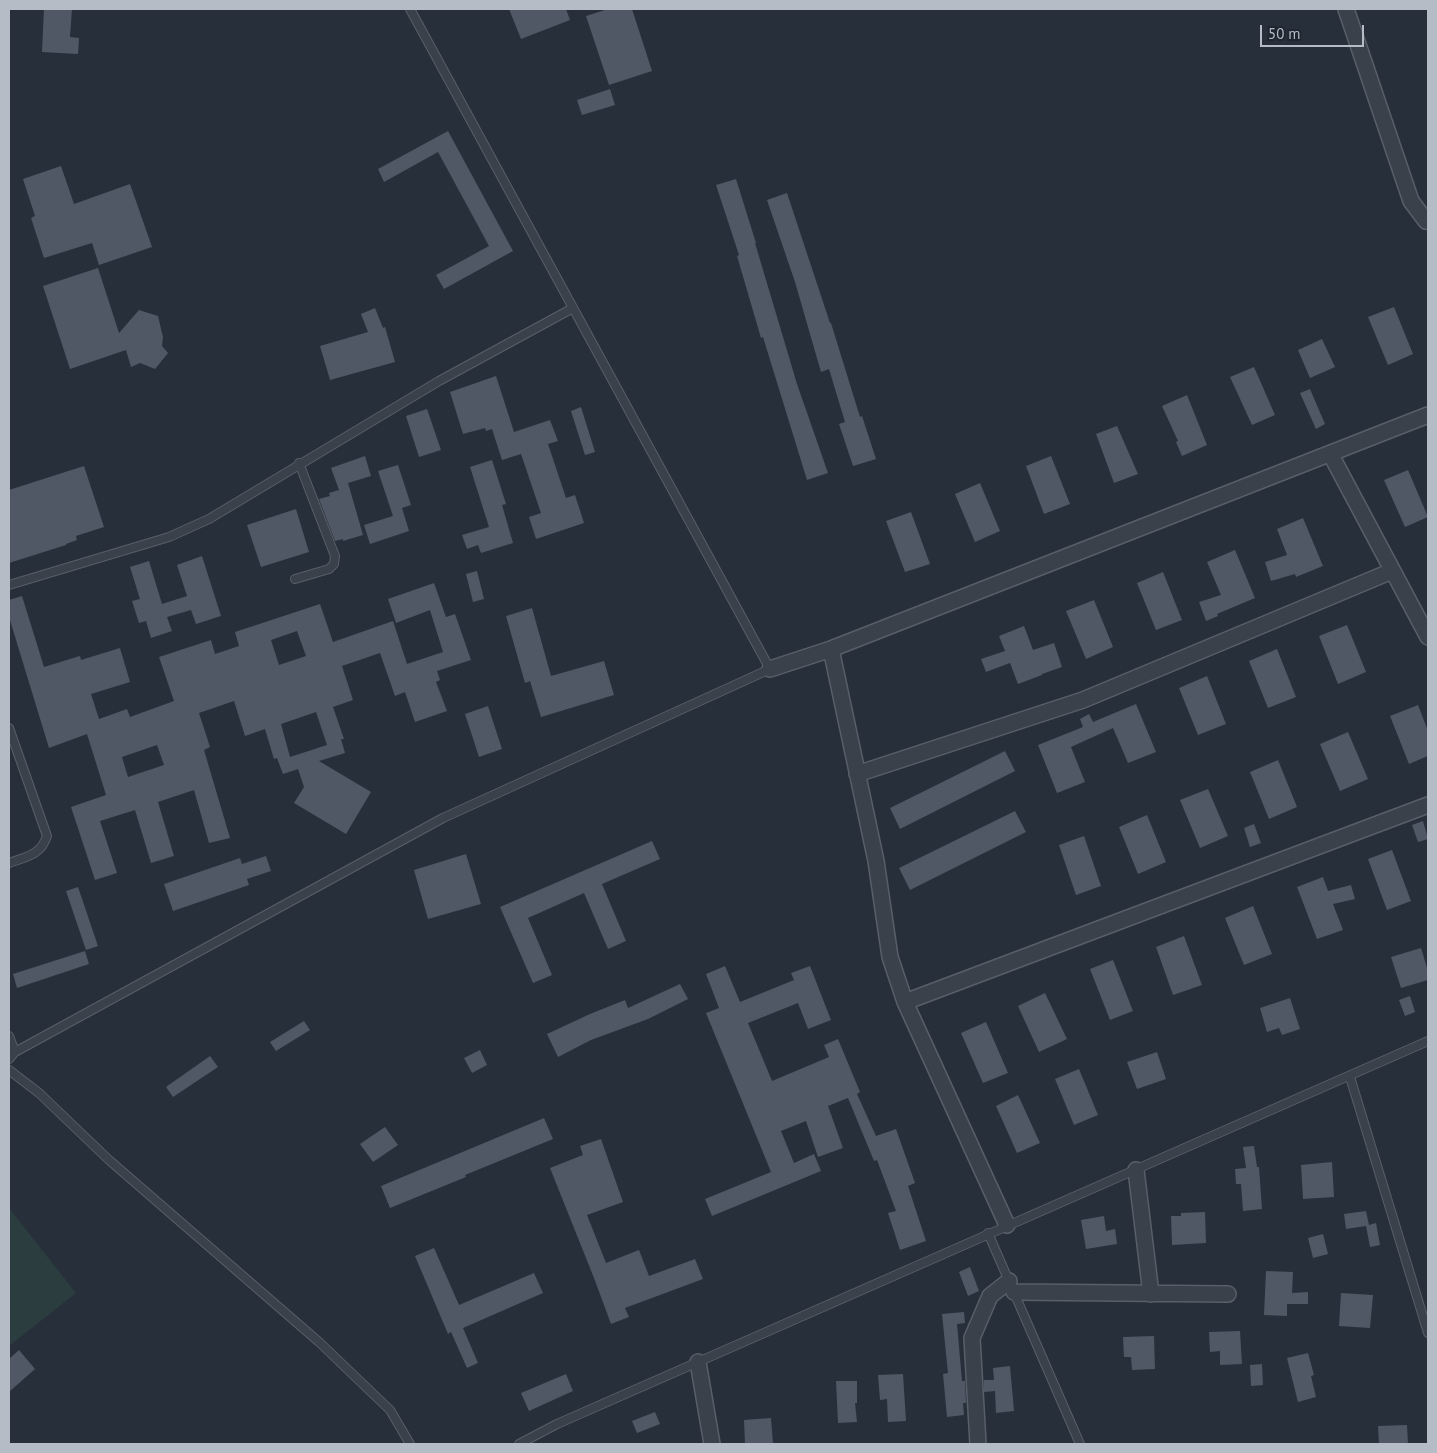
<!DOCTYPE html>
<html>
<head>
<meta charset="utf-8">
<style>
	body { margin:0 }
	#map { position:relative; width:1437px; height:1453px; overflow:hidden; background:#272f3b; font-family:"PT Sans",sans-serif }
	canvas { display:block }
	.frame { position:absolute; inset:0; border:10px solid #b6bcc6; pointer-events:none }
	.scale { position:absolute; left:1260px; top:25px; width:104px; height:22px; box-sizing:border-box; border:2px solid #b6bcc6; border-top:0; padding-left:6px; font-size:15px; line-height:18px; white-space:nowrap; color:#b6bcc6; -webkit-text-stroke:4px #1f2630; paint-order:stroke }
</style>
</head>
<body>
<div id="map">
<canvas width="1437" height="1453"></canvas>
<div class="frame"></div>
<div class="scale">50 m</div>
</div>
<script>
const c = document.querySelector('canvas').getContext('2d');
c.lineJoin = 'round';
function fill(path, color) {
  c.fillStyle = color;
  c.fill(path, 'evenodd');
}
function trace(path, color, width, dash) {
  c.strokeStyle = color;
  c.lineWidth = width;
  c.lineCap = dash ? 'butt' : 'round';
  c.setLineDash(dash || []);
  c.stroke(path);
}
const green = new Path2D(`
	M9,1208L76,1293L9,1346Z`);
const building = new Path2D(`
	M44,9H72L70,37L79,38L78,54L42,52Z
	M509,9H566L570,20L521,39Z
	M608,9H632L652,71L609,85L586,16Z
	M610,89L615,105L582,115L577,100Z
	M448,131L513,251L444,289L436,275L489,246L438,152L384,182L378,169Z
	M61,166L74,204L130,184L152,247L99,265L92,243L44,258L31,218L35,216L23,179Z
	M736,179L756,243H755L797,384L828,473L807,480L763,337L761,338L737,256L739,255L716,185Z
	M787,193L830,323H831L860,417L862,416L876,459L853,466L839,424L845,422L829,369L821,372L795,282L767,200Z
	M98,268L119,333L139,310L158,316L163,337L162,346L168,353L155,369L140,363L131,367L126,350L70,369L43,286Z
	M1394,307L1413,354L1388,365L1368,317Z
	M375,308L383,328L385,327L395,362L330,380L320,346L368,332L361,314Z
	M1322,339L1335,367L1310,378L1298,350Z
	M1254,367L1275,415L1252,425L1230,377Z
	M496,376L514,432L550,420L558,441L548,444L566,498L575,495L584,523L536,539L529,517L541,513L521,454L502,460L492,429L486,431L485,428L463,434L450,392Z
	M1310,389L1325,424L1316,429L1300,393Z
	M1187,395L1207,445L1182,456L1176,442L1178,441L1162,406Z
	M581,407L595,452L585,455L571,411Z
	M427,409L441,450L419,457L406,416Z
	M1117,426L1138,474L1114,483L1096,434Z
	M365,456L371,476L348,483L363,535L343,541V539L335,541L319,499L330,496L329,493L339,490L331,468Z
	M1051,456L1070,504L1044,514L1026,466Z
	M492,460L506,504L502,505L513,543L481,553L478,545L467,549L462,535L489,527L470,467Z
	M398,465L411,505L402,508L409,531L370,544L364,525L393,516L378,471Z
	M84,466L104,527L76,536L77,540L66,544V545L9,563V490Z
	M1408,470L1428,517L1405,527L1384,480Z
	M980,483L1000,531L975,542L955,494Z
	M296,509L309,552L261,567L247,525Z
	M911,512L930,564L905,572L886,521Z
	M1303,518L1323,566L1296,577L1295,574L1271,581L1265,562L1287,555L1277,529Z
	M1235,550L1255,598L1217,614L1218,616L1206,621L1199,602L1221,595L1207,562Z
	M202,556L221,616L196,624L191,610L167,617L172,631L151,638L146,621L139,623L132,601L140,599L130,567L149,561L162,604L187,596L177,565Z
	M477,571L484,599L473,602L466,574Z
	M1163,572L1182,620L1156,630L1137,583Z
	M434,583L446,617L455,614L471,660L437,671L440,680L436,682L447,711L415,722L405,692L395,696L380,653L342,666L353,700L333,707L344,739H341L345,753L319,761L371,792L346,834L294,803L304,787L298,769L283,774L277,758L274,759L265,729L245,736L234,701L199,713L210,747L204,750L230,838L209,843L194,790L158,802L174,856L151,863L135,810L100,821L117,873L95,880L71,807L106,795L87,734L49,748L9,617V600L22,596L44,667L80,656L81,660L120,648L130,682L91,694L99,719L127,709L130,717L174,701L159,657L211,640L215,654L239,646L235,632L320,604L333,642L393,621L407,664L443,652L430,610L396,623L388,599ZM297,631L306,656L279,665L271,640ZM316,712L327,745L290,757L281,724ZM157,745L164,765L128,777L122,757Z
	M1094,600L1113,647L1086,659L1066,611Z
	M532,608L551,676L604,661L614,695L541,717L530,681L525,683L506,616Z
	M1347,625L1366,672L1338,684L1319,636Z
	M1024,626L1033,650L1054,643L1062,667L1042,674V675L1018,684L1010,663L986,672L981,659L1005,651L999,636Z
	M1277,649L1296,697L1268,708L1249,661Z
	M1207,676L1226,724L1198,735L1179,688Z
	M1136,704L1156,752L1128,763L1113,728L1071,747L1085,782L1057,793L1038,745L1083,727L1080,719L1089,714L1093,722Z
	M1418,705L1428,731V756L1409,764L1390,716Z
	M488,706L502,749L479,757L465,714Z
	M1348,732L1368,779L1340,791L1320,744Z
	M1005,751L1015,771L900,829L890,808Z
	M1278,760L1297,807L1269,819L1250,772Z
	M1208,789L1228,836L1200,848L1180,800Z
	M1015,811L1026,832L910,890L899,868Z
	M1147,815L1166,862L1138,874L1119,827Z
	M1423,821L1428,839L1418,842L1412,825Z
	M1254,824L1261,843L1250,847L1244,828Z
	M1084,836L1101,886L1076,895L1059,845Z
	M652,841L660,859L602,884L626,941L608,949L584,893L528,918L552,975L533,983L500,907Z
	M1392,850L1411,901L1387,910L1368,859Z
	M466,854L481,904L428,919L414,870Z
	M266,856L271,871L247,879L249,885L173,911L164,884L240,858L242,864Z
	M1323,877L1328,891L1351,885L1355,899L1333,904L1343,930L1317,939L1297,887Z
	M78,887L98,946L86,950L66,891Z
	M1253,906L1272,954L1244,965L1225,918Z
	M1184,936L1202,985L1173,995L1156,947Z
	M1421,948L1428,971V980L1401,988L1391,957Z
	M85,951L89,964L17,988L13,974Z
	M1113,960L1133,1011L1110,1020L1090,969Z
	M725,966L740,1002L794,980L791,973L810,966L831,1020L808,1029L798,1003L748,1023L772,1081L829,1057L824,1045L838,1039L860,1092L857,1094L876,1136L896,1129L915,1183L908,1186L926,1241L900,1250L888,1213L896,1211L877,1160L874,1161L848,1098L828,1106L843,1148L818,1157L806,1121L781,1131L794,1163L814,1154L821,1171L712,1216L705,1199L771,1172L706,1013L719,1008L706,974Z
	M680,984L688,999L648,1019L591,1040L558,1057L547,1034L590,1014L625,1000L628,1008Z
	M1045,993L1067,1039L1039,1052L1018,1006Z
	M1410,996L1415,1012L1405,1016L1399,1000Z
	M1290,998L1300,1029L1282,1035L1279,1028L1267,1032L1260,1008Z
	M304,1021L310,1030L276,1051L270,1042Z
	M986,1022L1008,1073L983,1083L961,1033Z
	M480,1050L487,1065L472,1073L464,1058Z
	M1157,1052L1166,1079L1137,1089L1127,1062Z
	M210,1056L218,1067L173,1097L166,1087Z
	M1079,1069L1098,1115L1074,1125L1055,1079Z
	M1018,1095L1040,1143L1017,1153L996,1106Z
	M544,1118L553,1139L465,1175L466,1177L390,1208L381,1186Z
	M385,1127L398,1145L373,1162L360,1144Z
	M601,1139L623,1202L587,1215L606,1263L639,1250L649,1276L695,1259L703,1279L625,1308L629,1317L611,1324L594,1278L550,1168L583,1155L580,1146Z
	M1254,1146L1257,1167H1259L1262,1209L1243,1211L1241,1184H1236L1235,1169L1246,1168L1243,1147Z
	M1332,1162L1334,1197L1303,1199L1301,1165Z
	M1366,1211L1369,1225L1376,1223L1380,1245L1370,1247L1366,1226L1346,1229L1344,1214Z
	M1205,1212L1206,1243L1172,1245L1171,1216H1181V1213Z
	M1104,1216L1106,1231L1115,1229L1117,1244L1086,1249L1081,1220Z
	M1323,1234L1328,1254L1313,1258L1308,1238Z
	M434,1248L459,1305L534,1273L543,1293L463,1328L478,1363L467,1368L451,1332L448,1334L415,1256Z
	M970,1267L979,1291L968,1296L959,1272Z
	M1266,1271L1293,1272L1292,1293L1308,1292V1304H1287V1316L1264,1315Z
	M1341,1293L1373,1295L1370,1328L1339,1326Z
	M964,1312L965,1323L957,1324L962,1381H965L966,1403H963L964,1415L947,1417L943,1374L948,1373L942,1314Z
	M1240,1331L1242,1364L1220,1365V1351L1210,1352L1209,1332Z
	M1154,1336L1155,1369L1132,1370L1131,1357H1124L1123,1337Z
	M19,1350L35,1369L9,1392V1359Z
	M1308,1353L1314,1375L1311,1376L1316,1397L1298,1402L1287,1358Z
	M1262,1364L1263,1385L1251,1386L1250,1365Z
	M1010,1366L1014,1411L996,1413L995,1391L984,1392V1380H994L993,1368Z
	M566,1374L573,1391L529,1411L521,1393Z
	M903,1374L906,1421L888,1422L887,1399L880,1400L878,1375Z
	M836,1381H857V1403H855L857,1422L838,1423Z
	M655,1412L660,1424L637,1433L632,1421Z
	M771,1418L773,1444H745L744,1420Z
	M1407,1425L1408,1444H1379L1378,1426Z`);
const service = new Path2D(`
	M295,579L329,569L334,564L335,556L299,463
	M9,585L169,537L209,519L439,381L573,308
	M9,728L47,836C41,855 26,857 9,863
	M9,1036L15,1052
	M9,1059L15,1052L443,818L770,669L410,9
	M9,1070L39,1093L109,1160L319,1342L390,1410L410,1444
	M1350,1077L1428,1333
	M988,1233L1080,1444
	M519,1444L557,1424L698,1362L1428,1041`);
const minor = new Path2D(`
	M1346,9L1411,201L1426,221H1428
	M1331,455L1428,637
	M831,649L876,861L890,957L905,1002L1007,1225
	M770,669L831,649L1428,415
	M857,774L1083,700L1392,571
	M905,1002L1428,805
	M1136,1170L1151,1294
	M1014,1292L1228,1294
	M698,1362L712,1444
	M978,1444L972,1338L990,1296L1009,1281`);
fill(green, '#2b3d3e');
fill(building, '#505865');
trace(service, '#585f69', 10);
trace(minor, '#585f69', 18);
trace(service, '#3a414b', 8);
trace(minor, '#3a414b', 15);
</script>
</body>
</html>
